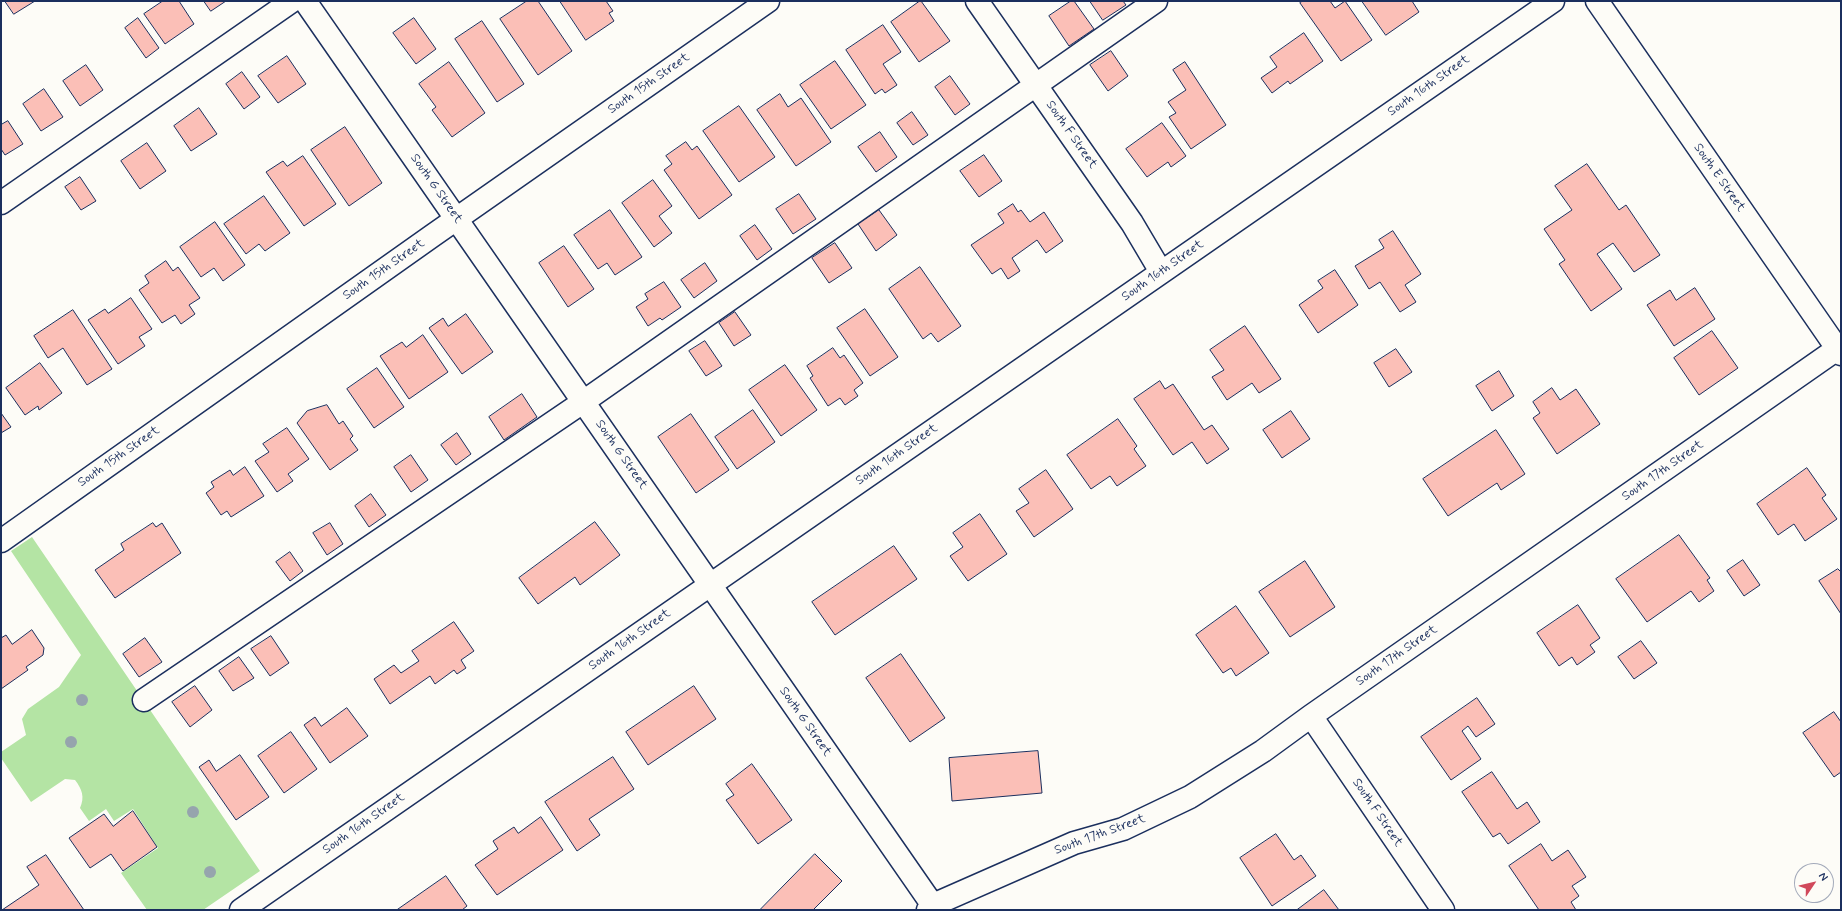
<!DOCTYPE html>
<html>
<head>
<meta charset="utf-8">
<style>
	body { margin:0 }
	#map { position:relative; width:1842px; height:911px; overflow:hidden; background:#fdfcf7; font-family:Mynerve,sans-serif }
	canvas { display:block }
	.frame { position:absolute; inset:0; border:2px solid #1b2f5e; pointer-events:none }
	.north { position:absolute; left:1794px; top:863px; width:40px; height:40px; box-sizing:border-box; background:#fdfcf7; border:1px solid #a3aaba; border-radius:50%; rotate:55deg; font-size:11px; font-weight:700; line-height:16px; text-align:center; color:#1b2f5e }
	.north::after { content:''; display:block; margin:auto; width:14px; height:18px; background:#d1495b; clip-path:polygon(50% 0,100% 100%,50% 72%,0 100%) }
</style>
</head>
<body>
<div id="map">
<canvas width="1842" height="911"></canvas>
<div class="frame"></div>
<div class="north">N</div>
</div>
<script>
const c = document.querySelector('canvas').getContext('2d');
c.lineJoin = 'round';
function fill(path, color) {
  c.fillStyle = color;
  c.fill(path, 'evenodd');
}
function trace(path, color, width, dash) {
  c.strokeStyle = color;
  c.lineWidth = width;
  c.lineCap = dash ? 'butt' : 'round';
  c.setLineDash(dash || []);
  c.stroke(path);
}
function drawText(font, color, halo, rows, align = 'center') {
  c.font = font + ' Mynerve,sans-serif';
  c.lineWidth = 4;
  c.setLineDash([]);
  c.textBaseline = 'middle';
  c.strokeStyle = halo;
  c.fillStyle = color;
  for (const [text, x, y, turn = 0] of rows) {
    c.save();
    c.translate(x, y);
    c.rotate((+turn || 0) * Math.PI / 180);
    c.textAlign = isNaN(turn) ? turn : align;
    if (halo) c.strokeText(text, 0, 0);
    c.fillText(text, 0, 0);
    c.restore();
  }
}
const green = new Path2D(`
	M32,537L260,871L203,910H147L121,873L158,848L133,809L114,821L106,809L89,821L80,808C85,797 82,789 75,780L65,779L31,802L1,758V752L26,735L22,719L28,709L59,687L81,655L11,551Z`);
const building = new Path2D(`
	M5,1H35L14,14Z
	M163,1H179L194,24L165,44L144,14Z
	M204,1H226L211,11Z
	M527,1H538L572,51L538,75L500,19Z
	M560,1H606L613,11L609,13L614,21L586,40Z
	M920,1H921L950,41L919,62L891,22Z
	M1071,1H1074L1094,29L1069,46L1049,16Z
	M1090,1H1123L1126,5L1103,20Z
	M1303,1H1330L1335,8L1345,1L1372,40L1341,61L1300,3Z
	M1362,1H1412L1419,12L1386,35Z
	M138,18L159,48L146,58L125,28Z
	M414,18L436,49L416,64L393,33Z
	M482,21L524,84L497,102L455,39Z
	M883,25L901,52L883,64L897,85L885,93L882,89L875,94L846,50Z
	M1304,33L1323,61L1290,84L1288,81L1272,93L1261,78L1277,67L1270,57Z
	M1111,51L1128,76L1108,91L1090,65Z
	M287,56L306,84L278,103L258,76Z
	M835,61L866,105L831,129L800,85Z
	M449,62L485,113L452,137L432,110L436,107L419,84Z
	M1185,62L1226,125L1191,149L1169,117L1176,113L1168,102L1186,90L1173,70Z
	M86,65L103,90L80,106L63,81Z
	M242,72L260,97L244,109L226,84Z
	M950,76L970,104L955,115L935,87Z
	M44,89L63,117L41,131L23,104Z
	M780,94L788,107L801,98L831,142L796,166L757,110Z
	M739,106L775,157L739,182L703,131Z
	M199,108L217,134L191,151L174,126Z
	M912,112L928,135L913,145L897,123Z
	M8,121L23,144L5,155L1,149V125Z
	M1162,123L1186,156L1171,167L1168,162L1147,177L1126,149Z
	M345,127L382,183L349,206L311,150Z
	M880,132L897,157L876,172L858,147Z
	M686,142L692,150L697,146L732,195L699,219L664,170L672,164L666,156Z
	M147,143L166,171L140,189L121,161Z
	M984,155L1002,181L979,197L960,171Z
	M303,156L336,204L304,226L266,172L283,161L287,166Z
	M1587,164L1619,210L1626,205L1660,255L1634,272L1613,243L1597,254L1622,289L1591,311L1559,264L1565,260L1544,229L1572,210L1555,186Z
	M80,177L96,201L81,210L65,187Z
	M653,180L672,206L659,216L672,233L654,247L622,203Z
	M799,194L816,219L793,234L776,209Z
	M264,196L290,233L265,251L259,244L246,254L224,224Z
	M1013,204L1018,212L1021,210L1030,222L1044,212L1063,241L1046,253L1037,240L1012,258L1020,271L1008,279L1001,268L992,274L971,245L1004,223L998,214Z
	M610,210L642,257L615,275L607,263L598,269L574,235Z
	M879,210L897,235L876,251L858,224Z
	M215,222L245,265L223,281L214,268L201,277L180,247Z
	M755,225L772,249L757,260L740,236Z
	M1393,231L1421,274L1405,285L1416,302L1400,312L1380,282L1369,289L1355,266L1384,248L1379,240Z
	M835,243L852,268L829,283L812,258Z
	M564,246L594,289L568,307L539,263Z
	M166,261L173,271L178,267L200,298L189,305L195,314L181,324L175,315L162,323L139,290L149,283L145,276Z
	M705,263L717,281L694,298L681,280Z
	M920,267L961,326L938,342L931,333L923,339L889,289Z
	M1335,270L1358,305L1318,333L1299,305L1323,288L1318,281Z
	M664,282L681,307L662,320L660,318L648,326L636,307L648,299L645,294Z
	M1695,288L1715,319L1674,346L1647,305L1670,290L1676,300Z
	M131,298L152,329L139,337L145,346L118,364L88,320L105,309L108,313Z
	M865,309L898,357L870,376L837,328Z
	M73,310L112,369L87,385L63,348L48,358L34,336Z
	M735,312L751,335L734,346L719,323Z
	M466,314L493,352L462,374L429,328L443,318L448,326Z
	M1245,326L1281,379L1259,393L1252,383L1227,400L1212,377L1224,370L1210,350Z
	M1712,331L1738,368L1699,395L1674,358Z
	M423,335L448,372L409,399L380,356L402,342L406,347Z
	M705,341L722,366L706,376L689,351Z
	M833,348L840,358L844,355L863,383L854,390L858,396L845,405L840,398L828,406L810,378L813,376L807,366Z
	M1396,349L1412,372L1389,387L1374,363Z
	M40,363L62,393L39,410L38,406L25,415L6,388Z
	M785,365L817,410L781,436L749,390Z
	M377,368L404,407L374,428L347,389Z
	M1499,371L1514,396L1492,411L1476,386Z
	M1160,381L1165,389L1173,384L1204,430L1212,425L1229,449L1207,464L1192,442L1173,455L1134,399Z
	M1552,388L1560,400L1576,389L1600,424L1557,454L1533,418L1540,413L1533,402Z
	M522,394L537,417L504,440L489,417Z
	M327,405L339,424L343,421L353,436L350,439L358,450L330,470L297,423L307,411Z
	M753,410L775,442L737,469L715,437Z
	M1291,411L1310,439L1282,458L1263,430Z
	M1,413L11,427L1,433Z
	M691,414L729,470L696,493L658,437Z
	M1118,419L1137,446L1134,449L1146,466L1117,486L1110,476L1091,489L1067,455Z
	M287,428L309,459L288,474L293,481L277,492L255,461L269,452L263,444Z
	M1496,430L1525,474L1501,490L1497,483L1448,516L1423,479Z
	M457,433L471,454L456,465L441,445Z
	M411,455L428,480L411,492L394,467Z
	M245,467L264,496L231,517L227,511L221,515L206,493L214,487L211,482L230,470L233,475Z
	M1807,468L1826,495L1822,498L1837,519L1805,541L1794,524L1778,535L1757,504Z
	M1046,470L1073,509L1034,537L1016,511L1029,503L1019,489Z
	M371,494L386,515L369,527L355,506Z
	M980,514L1007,554L968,581L950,556L963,547L953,533Z
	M595,522L620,555L580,585L575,577L538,604L519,578Z
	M153,523L156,527L162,523L181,553L115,598L95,570L124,550L121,544Z
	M330,523L343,544L327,555L313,533Z
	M1679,535L1710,578L1707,580L1714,591L1699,602L1691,591L1647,622L1616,579Z
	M894,546L917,579L835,635L812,602Z
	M290,552L303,571L290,581L276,562Z
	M1743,560L1760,585L1744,596L1727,571Z
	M1305,561L1335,607L1290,637L1259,592Z
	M1838,569L1841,572V614L1819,581Z
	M1578,605L1600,638L1590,645L1595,652L1577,665L1572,657L1559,666L1537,633Z
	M1236,606L1269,653L1236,676L1231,668L1223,673L1196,635Z
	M454,622L474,651L461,660L466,668L457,674L454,670L435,684L430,676L390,704L374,679L394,665L401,673L419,661L412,651Z
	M32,630L44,648L43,655L26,667L28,670L1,689V638L6,635L12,644Z
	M271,636L289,663L270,676L251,649Z
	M145,638L162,662L139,677L123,654Z
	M1641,641L1657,663L1634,679L1618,657Z
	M901,654L945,718L910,742L866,678Z
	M239,657L254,678L233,691L219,671Z
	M195,686L212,710L190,727L172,702Z
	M694,686L716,719L648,765L626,732Z
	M1477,698L1495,724L1476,737L1468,726L1462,731L1481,759L1451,780L1421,737Z
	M347,708L368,736L330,763L304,725L315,717L321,726Z
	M1834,712L1841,722V772L1834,777L1803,733Z
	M291,732L317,769L284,793L258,756Z
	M1038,751L1042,793L952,801L949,758Z
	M240,755L269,797L236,820L199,767L209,760L216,771Z
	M613,757L634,789L589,819L600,835L577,851L545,802Z
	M752,764L792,820L758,844L726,800L734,795L726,784Z
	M1492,772L1517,809L1527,802L1540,822L1508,844L1500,833L1493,837L1462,792Z
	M133,811L157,847L123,871L111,854L90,868L69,838L104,814L113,826Z
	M541,817L563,850L497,895L475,865L498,849L493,841L514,827L518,833Z
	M1276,834L1294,860L1301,855L1316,876L1272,906L1240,858Z
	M1541,844L1552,861L1568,850L1586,877L1572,886L1579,896L1571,902L1576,910H1539L1509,866Z
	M815,854L842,881L813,910H760Z
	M46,855L84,910H2L39,885L27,867Z
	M446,876L467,906L462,910H397Z
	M1324,890L1339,910H1297Z`);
const minor = new Path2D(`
	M305,1L936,910
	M977,1L1132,223L1161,272
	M1597,1L1841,354
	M1,203L292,1
	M1,541L432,236L768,1
	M144,700L583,402L1156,1
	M1311,716L1443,910
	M241,910L1553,1
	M928,910L933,905L1074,843L1123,829L1190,797L1263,751L1311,716L1837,349`);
const trees = [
	[82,700],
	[71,742],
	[193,812],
	[210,872]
];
const streetNames = [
	["South 15th Street",649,84,-35],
	["South 16th Street",1429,86,-35],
	["South F Street",1071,135,55],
	["South E Street",1719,178,55],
	["South G Street",436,189,55],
	["South 15th Street",384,270,-35],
	["South 16th Street",1163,271,-35],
	["South G Street",621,455,55],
	["South 16th Street",897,455,-35],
	["South 15th Street",119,457,-35],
	["South 17th Street",1663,471,-35],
	["South 16th Street",630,640,-35],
	["South 17th Street",1397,656,-35],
	["South G Street",805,722,55],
	["South F Street",1377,813,56],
	["South 16th Street",364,824,-35],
	["South 17th Street",1100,835,-20]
];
fill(green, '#b4e4a4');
fill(building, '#fbbfb7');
trace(building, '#1b2f5e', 1);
trace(minor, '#1b2f5e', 25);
trace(minor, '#fdfcf7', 22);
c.fillStyle = '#96a4ad';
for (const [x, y] of trees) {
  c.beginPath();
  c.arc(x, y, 6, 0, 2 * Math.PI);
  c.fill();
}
drawText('13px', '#1b2f5e', '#fdfcf7', streetNames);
</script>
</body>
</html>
